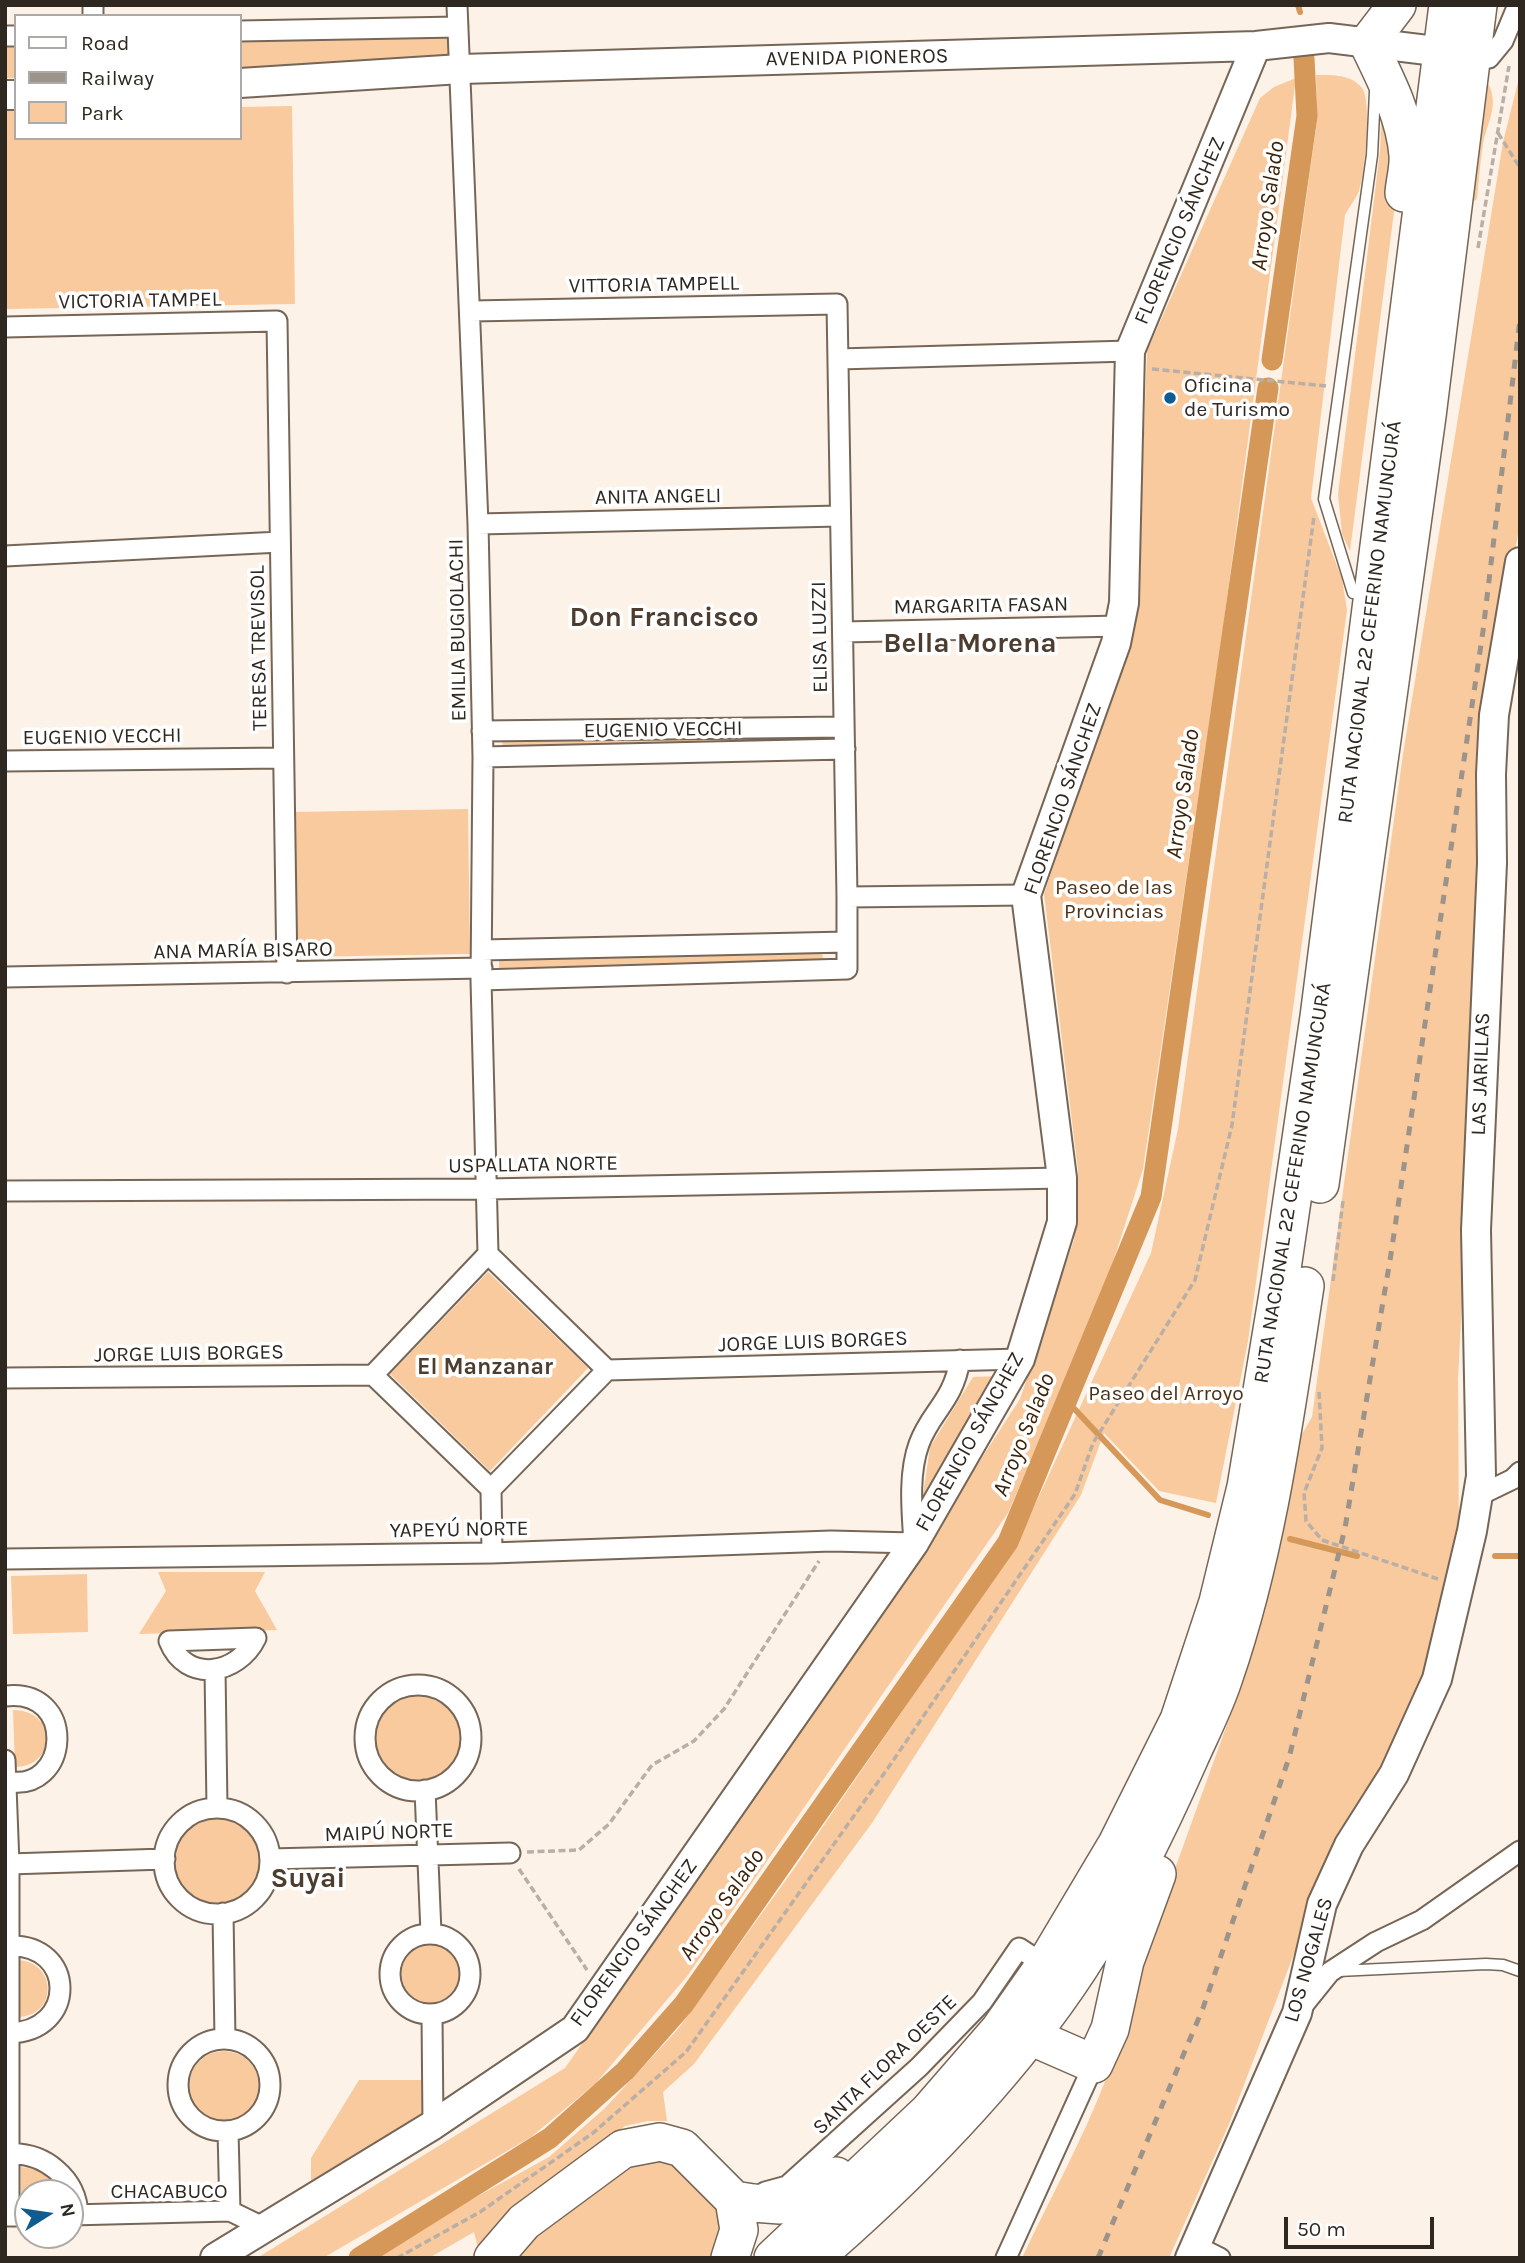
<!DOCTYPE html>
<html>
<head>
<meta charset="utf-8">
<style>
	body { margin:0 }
	#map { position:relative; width:1525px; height:2263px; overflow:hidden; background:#fdf2e7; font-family:Karla,sans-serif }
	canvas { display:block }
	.frame { position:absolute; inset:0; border:7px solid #2f2821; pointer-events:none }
	.legend { position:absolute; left:14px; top:14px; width:228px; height:126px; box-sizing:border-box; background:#fff; border:2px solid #aca9a6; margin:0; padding:9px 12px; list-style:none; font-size:21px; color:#2f2821 }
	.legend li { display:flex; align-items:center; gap:14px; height:35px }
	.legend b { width:35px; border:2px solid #aca9a6 }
	.north { position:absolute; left:14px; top:2179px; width:70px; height:70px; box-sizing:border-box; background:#fff; border:2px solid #aca9a6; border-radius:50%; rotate:78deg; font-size:19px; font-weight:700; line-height:28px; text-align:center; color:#2f2821 }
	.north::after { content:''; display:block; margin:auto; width:24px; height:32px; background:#105b8f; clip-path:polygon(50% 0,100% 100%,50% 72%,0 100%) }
	.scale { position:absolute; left:1284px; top:2217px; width:150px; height:32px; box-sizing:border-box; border:4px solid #2f2821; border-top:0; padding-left:9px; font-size:21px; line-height:24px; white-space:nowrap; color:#2f2821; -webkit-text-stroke:5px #fff; paint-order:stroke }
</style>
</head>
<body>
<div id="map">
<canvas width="1525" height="2263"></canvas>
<div class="frame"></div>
<ul class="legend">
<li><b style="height:9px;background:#fff"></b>Road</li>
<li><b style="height:9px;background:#9c938a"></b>Railway</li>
<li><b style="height:19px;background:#f8ca9e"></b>Park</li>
</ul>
<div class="north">N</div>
<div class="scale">50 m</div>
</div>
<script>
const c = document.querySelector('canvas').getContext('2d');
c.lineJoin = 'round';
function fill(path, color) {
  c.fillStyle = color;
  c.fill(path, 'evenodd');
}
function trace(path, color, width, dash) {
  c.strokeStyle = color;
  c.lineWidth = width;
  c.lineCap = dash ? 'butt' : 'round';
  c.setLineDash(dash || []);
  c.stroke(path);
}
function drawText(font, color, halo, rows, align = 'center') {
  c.font = font + ' Karla,sans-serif';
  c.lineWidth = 7;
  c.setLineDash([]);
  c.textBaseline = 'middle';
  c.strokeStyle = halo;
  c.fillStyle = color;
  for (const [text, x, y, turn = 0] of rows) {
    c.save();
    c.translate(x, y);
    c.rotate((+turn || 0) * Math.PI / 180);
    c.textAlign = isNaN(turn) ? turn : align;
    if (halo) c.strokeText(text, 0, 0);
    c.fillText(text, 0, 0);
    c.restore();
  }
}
const green = new Path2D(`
	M448,36L449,68L240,73V41Z
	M5,46H16V78H5Z
	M1520,74V523L1479,749L1484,876L1458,1379L1459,1547L1438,1638L1414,1703L1383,1766L1336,1844L1229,2124L1169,2258H1022C1063,2171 1115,2084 1132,1988L1247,1669L1268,1588L1296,1444L1312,1417L1403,754L1503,142Z
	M1316,75C1332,75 1351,74 1362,88C1372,100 1365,174 1359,191C1356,199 1349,207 1345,215L1311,498L1342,579L1347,610L1248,1341L1216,1503L1159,1491L1104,1433L1081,1495L872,1823L694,2064L663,2092L667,2121H648L625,2126L518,2202L478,2248L474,2232L429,2258H373L427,2224L549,2157L604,2109L678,2029L791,1873L1017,1544L1151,1253L1178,1129L1317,120Z
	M1296,78L1220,651L1143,1169L1102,1296L1008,1513L688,1975L596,2083L531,2137L323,2258H257L565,2068L840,1676L1020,1399L1074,1240L1078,1170L1044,894L1137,619L1147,351L1260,98L1274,87Z
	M1489,85C1499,107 1487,122 1483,144C1480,162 1479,181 1477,199L1468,206L1480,87Z
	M1382,105L1400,166L1350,551L1342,534L1338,494L1380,151Z
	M292,106L295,304L5,309V111H16V138H240V107Z
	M826,735V744L503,749L502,740Z
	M468,809L470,954L297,957L294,812Z
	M822,951L823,960L499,968V960Z
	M488,1272L588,1368L490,1471L390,1374Z
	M999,1376L922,1502L930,1447L973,1377Z
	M158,1572H265L255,1591L277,1630L139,1634L166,1591Z
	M87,1574L88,1632L13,1634L11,1576Z
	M376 1738a42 42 0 1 1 84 0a42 42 0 1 1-84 0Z
	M13,1710C58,1710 57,1767 15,1767Z
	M175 1861a42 42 0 1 1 84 0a42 42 0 1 1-84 0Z
	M401 1974a29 29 0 1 1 58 0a29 29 0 1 1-58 0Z
	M16,1960C57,1960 59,2016 18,2017Z
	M189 2086a35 35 0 1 1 70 0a35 35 0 1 1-70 0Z
	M359,2080H423L422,2122L311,2190V2158Z
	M662,2158L682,2164L718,2212L720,2238L711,2258H514C550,2218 609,2167 662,2158Z
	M21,2167L45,2171L62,2193H28V2205H21Z`);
const stream = new Path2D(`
	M1298,5L1300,12
	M1067,1401L1160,1500L1208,1515
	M1290,1539L1357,1556
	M1495,1556H1520`);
const canal = new Path2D(`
	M1272,360L1307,116L1304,58
	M359,2258L550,2138L625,2071L684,2004L1008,1542L1151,1197L1268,388`);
const path = new Path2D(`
	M1498,133L1520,168
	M1478,248L1509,66
	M1152,369L1326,386
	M1333,1281L1343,1201
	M1319,1392L1322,1448L1304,1493L1306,1521L1322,1540L1438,1579
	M527,1852L579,1850L609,1824L652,1765L694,1741L724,1709L819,1561
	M519,1869L587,1970
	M397,2258L480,2212L593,2133L686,2052L888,1768L1075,1494L1093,1443L1195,1280L1232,1125L1314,516`);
const lane = new Path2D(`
	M1353,593L1324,499L1372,155L1375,92
	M1338,1971L1486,1964L1503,1965L1520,1971`);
const street = new Path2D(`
	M93,5V16
	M457,5L478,524L483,757L481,980L488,1254
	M240,31L458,27
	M5,36H16
	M1473,56L1489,58L1503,41L1518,5
	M472,311L837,304L847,897V969L481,980
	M5,327L277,321L287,973
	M838,359L1130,351
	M478,524L840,516
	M5,556L280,542
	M843,632L1120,626
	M482,731L844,727
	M483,757L845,749
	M5,761L283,758
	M847,897L1026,895
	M482,950L847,942
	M5,977L482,968
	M5,1191L487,1189L1062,1178
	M488,1254L607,1370L491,1489L373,1375Z
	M607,1370L1020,1359
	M5,1378L373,1375
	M491,1489L492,1553
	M1478,1496L1513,1479L1520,1472
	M5,1559L492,1553L831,1541L914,1543C912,1512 908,1474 919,1444C931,1411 953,1402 960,1360
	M256,1638C238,1675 186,1684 169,1641Z
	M215,1669L217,1808
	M365 1738a53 53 0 1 1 106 0a53 53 0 1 1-106 0Z
	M5,1696C78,1687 70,1795 6,1781
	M5,1760L9,1864V2216
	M425,1790L431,1933
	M164 1861a53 53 0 1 1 106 0a53 53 0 1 1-106 0Z
	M270,1859L510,1853
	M9,1864L165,1859
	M223,1913L225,2039
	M390 1974a40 40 0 1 1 80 0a40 40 0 1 1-80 0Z
	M9,1946C76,1943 78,2032 9,2033
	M1301,2008L1330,1972L1376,1942L1422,1920L1520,1851
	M432,2014L433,2125
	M178 2085a46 46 0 1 1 92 0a46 46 0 1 1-92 0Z
	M228,2131L230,2211
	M9,2154C44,2152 77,2178 78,2215
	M765,2192L787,2186L919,2067L982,2002L1019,1948L1045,1965
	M70,2215L230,2211L265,2228
	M5,2216H28
	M1196,2246L1220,2258
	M1006,2258L1094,2064`);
const secondary = new Path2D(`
	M240,83L461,69L1256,46L1329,38L1460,54
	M5,95H16
	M215,2258L433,2125L575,2029L914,1543L1020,1359L1062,1222V1178L1026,895L1116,643L1124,603L1130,351L1256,46
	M1190,2258L1297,2013L1322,1904L1349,1845L1394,1774L1437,1679L1472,1531L1481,1476L1476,1230L1492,863L1491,774L1494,715L1520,562`);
const highway = new Path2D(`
	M1397,5L1368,43C1385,78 1405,116 1408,155C1409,167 1405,181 1404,193
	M1320,1184L1427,416L1478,5
	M1030,2036L1094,2064L1110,2029L1125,1961L1157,1874
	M493,2258L524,2222L623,2149L660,2142L682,2148L734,2200L753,2203L780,2205L804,2200L836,2176
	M730,2258L739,2230L734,2200
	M773,2258L928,2112L1000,2029L1045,1965L1117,1844L1179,1720L1218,1602L1246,1487L1280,1282L1319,1017L1448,5
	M814,2258C911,2174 1008,2076 1079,1968C1122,1902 1157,1832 1189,1759C1201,1732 1215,1705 1224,1677C1267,1552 1285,1416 1305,1286`);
const rail = new Path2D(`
	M1098,2258L1203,2008L1289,1758L1345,1528L1391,1254L1483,631L1520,319`);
const markers = [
	[1170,398,7,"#105b8f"]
];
const streetNames = [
	["AVENIDA PIONEROS",857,58,-1],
	["FLORENCIO SÁNCHEZ",1180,231,-67],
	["VITTORIA TAMPELL",654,285,-1],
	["VICTORIA TAMPEL",140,301,-1],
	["ANITA ANGELI",658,497,-1],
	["MARGARITA FASAN",981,606,-1],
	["RUTA NACIONAL 22 CEFERINO NAMUNCURÁ",1370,622,-83],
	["EMILIA BUGIOLACHI",458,630,-91],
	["ELISA LUZZI",820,637,-91],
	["TERESA TREVISOL",259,648,-91],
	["EUGENIO VECCHI",663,730,-1],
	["EUGENIO VECCHI",102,737,-1],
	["FLORENCIO SÁNCHEZ",1063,799,-71],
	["ANA MARÍA BISARO",243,951,-1],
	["LAS JARILLAS",1481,1074,-88],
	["USPALLATA NORTE",533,1165,-1],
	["RUTA NACIONAL 22 CEFERINO NAMUNCURÁ",1293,1183,-81],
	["JORGE LUIS BORGES",813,1342,-2],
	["JORGE LUIS BORGES",189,1354,-1],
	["FLORENCIO SÁNCHEZ",970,1442,-61],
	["YAPEYÚ NORTE",459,1530,-1],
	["MAIPÚ NORTE",389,1833,-2],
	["FLORENCIO SÁNCHEZ",634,1943,-54],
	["LOS NOGALES",1309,1960,-74],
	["SANTA FLORA OESTE",885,2065,-44],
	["CHACABUCO",169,2192]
];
const poiNames = [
	["Oficina",1184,386],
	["de Turismo",1184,410]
];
const parkNames = [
	["Paseo de las",1114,888],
	["Provincias",1114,912],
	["Paseo del Arroyo",1166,1394]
];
const waterNames = [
	["Arroyo Salado",1268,206,-82],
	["Arroyo Salado",1183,794,-82],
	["Arroyo Salado",1024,1435,-68],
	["Arroyo Salado",722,1905,-55]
];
const neighbourhoodNames = [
	["El Manzanar",485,1367]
];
const districtNames = [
	["Don Francisco",664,618],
	["Bella Morena",970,644],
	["Suyai",308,1879]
];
fill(green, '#f8ca9e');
trace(stream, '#d59859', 6);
trace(canal, '#d59859', 21);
trace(lane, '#766657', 13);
trace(street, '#766657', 23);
trace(secondary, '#766657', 32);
trace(highway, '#766657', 40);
trace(path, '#b9afa6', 3.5, [7, 3.5]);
trace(lane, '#fff', 10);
trace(street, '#fff', 19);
trace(secondary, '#fff', 28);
trace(highway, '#fff', 37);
trace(rail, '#9c938a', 5, [9, 9]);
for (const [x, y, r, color] of markers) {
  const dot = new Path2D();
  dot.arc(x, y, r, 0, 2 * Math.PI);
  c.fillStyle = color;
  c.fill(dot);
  trace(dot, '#fff', 2.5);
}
drawText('21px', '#2f2821', '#fff', streetNames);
drawText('21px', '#2f2821', '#fff', poiNames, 'left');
drawText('21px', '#4b3116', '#fff', parkNames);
drawText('italic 23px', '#3c2307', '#fff', waterNames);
drawText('bold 23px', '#4c3d2f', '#fff', neighbourhoodNames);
drawText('bold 28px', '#4c3d2f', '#fff', districtNames);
</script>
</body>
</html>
